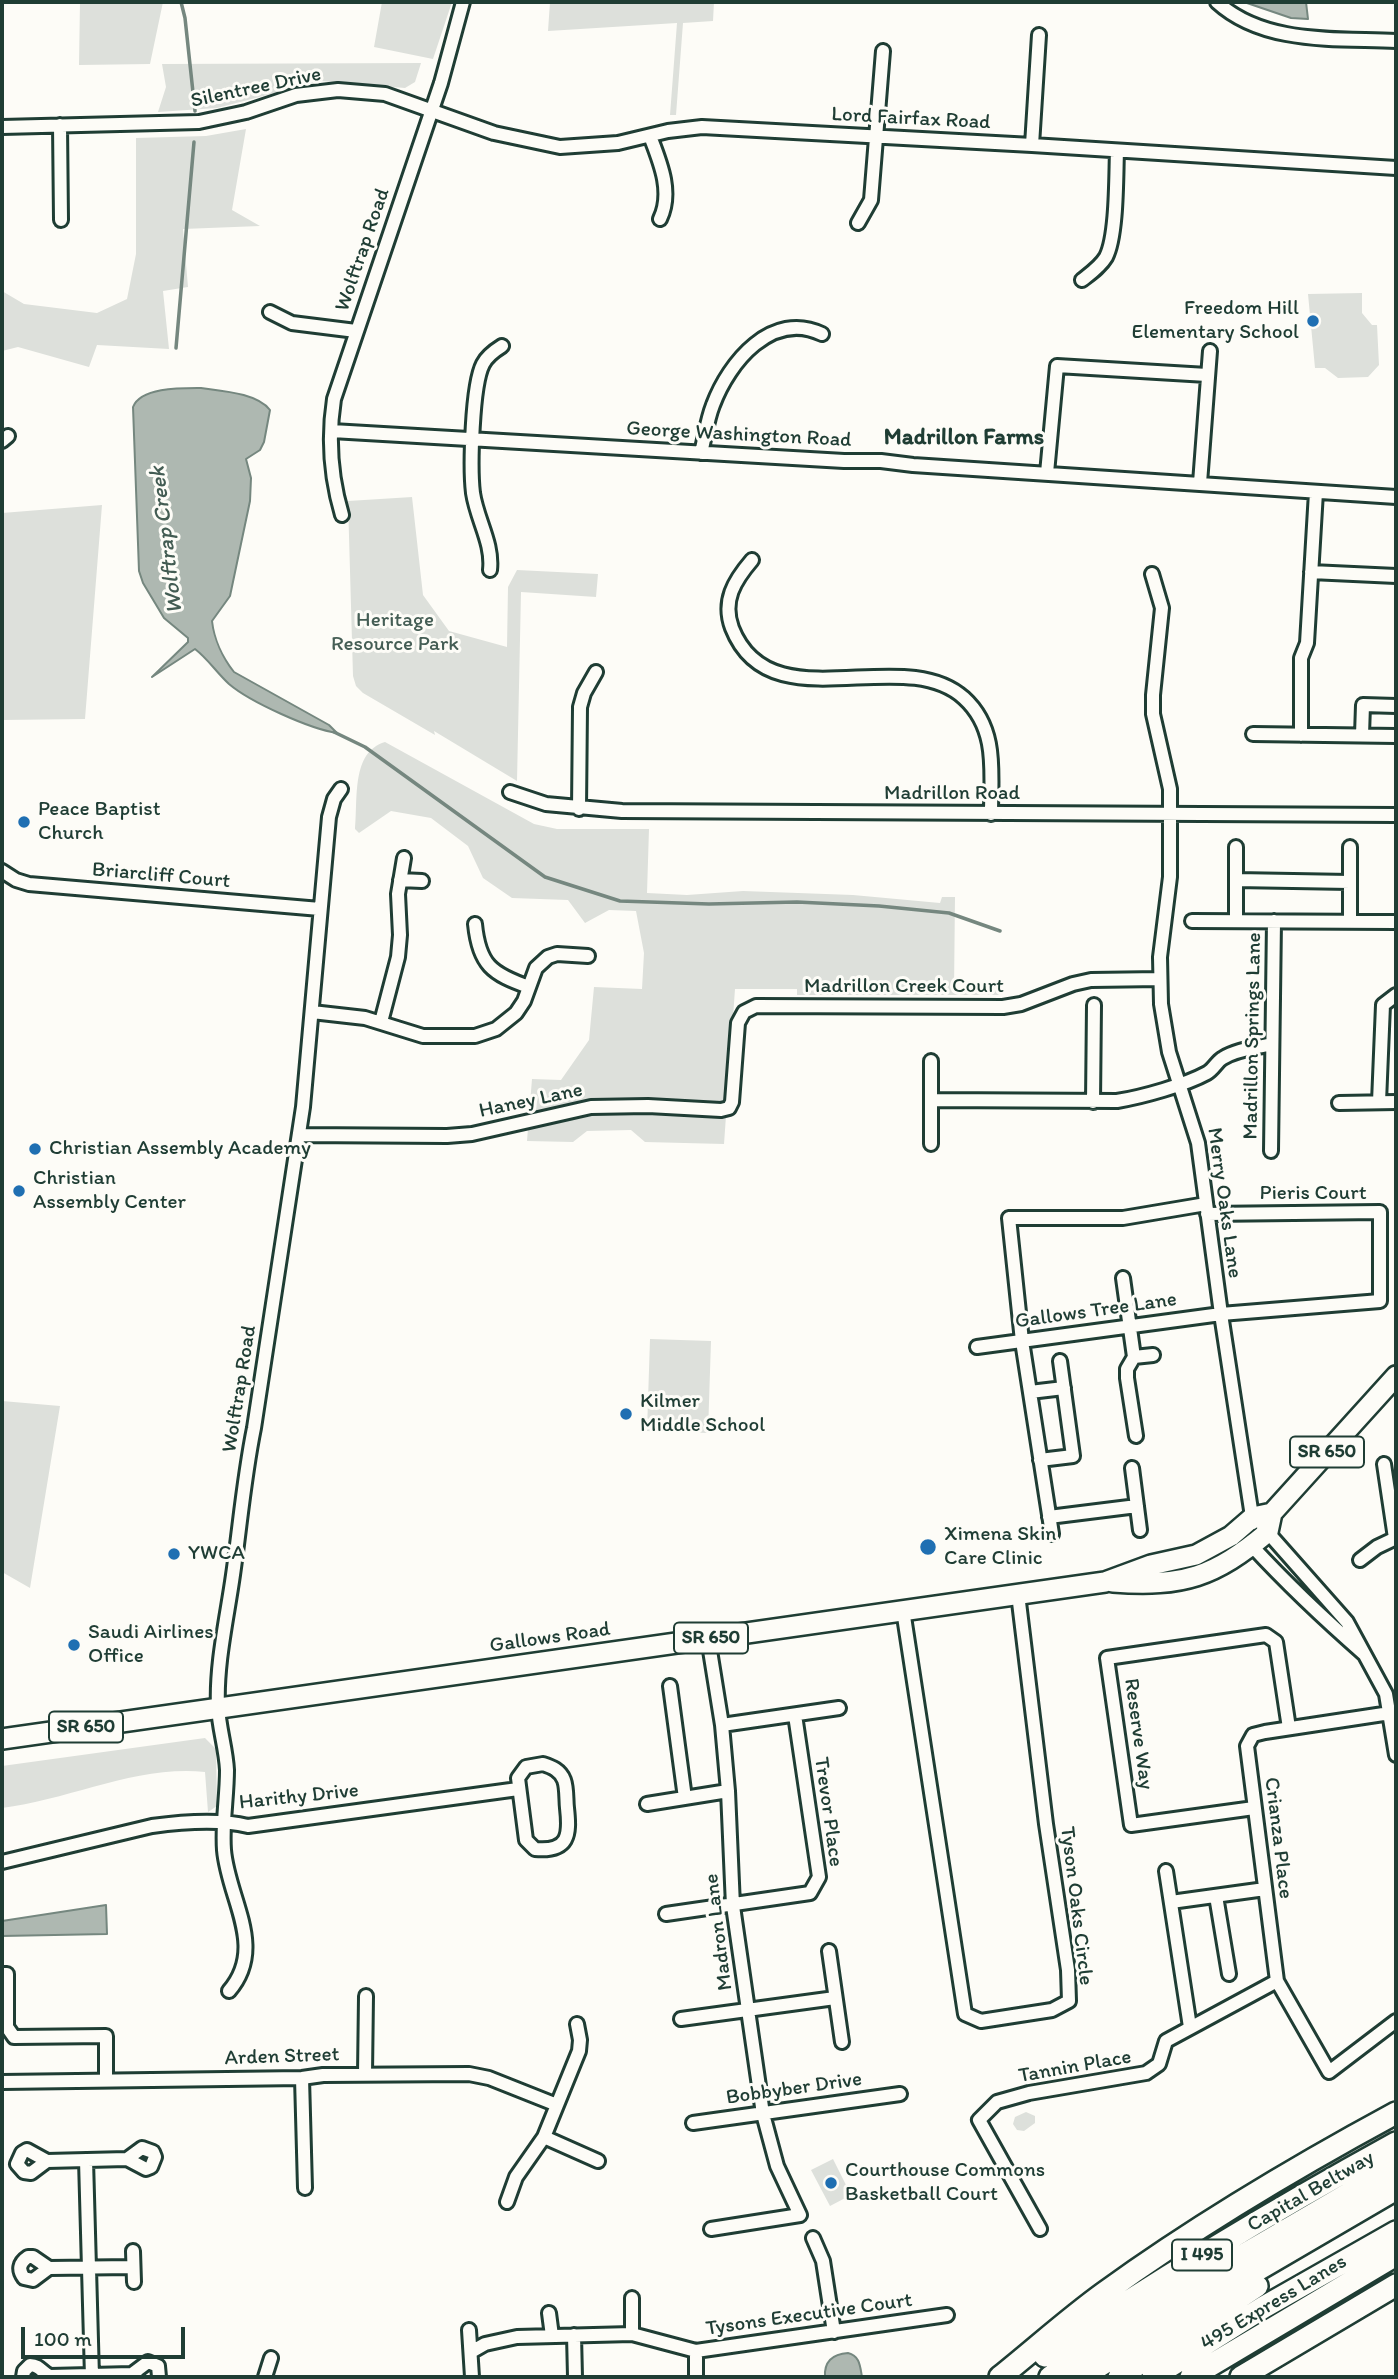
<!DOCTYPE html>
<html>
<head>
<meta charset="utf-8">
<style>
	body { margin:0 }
	#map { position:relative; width:1398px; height:2379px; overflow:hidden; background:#fdfcf7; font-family:Itim,sans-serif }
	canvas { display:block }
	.frame { position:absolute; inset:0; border:4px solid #1f3d34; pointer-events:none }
	.scale { position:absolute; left:21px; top:2327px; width:164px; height:32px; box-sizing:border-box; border:4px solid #1f3d34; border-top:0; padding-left:9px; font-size:21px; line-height:24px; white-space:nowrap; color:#1f3d34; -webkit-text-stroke:5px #fdfcf7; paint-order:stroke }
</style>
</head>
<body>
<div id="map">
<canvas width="1398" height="2379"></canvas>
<div class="frame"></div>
<div class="scale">100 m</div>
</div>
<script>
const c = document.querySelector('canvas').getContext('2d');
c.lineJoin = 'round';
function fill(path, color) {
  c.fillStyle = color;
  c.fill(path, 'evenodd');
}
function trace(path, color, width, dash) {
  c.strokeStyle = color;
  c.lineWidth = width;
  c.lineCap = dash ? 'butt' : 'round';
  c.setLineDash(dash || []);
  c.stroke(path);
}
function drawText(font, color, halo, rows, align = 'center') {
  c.font = font + ' Itim,sans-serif';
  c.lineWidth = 6;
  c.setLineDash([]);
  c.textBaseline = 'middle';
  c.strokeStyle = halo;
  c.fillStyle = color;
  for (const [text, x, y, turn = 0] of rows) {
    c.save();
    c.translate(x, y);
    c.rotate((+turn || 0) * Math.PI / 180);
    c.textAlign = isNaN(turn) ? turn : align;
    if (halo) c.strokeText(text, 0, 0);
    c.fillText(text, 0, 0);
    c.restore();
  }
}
const green = new Path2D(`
	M80,2H163L150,64L79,65Z
	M382,2H452L433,59L374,47Z
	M550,2H714L713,21L683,23L676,115H670L677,23L548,31Z
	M421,63L415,82L405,88L321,81L217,108L158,112L166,87L162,64Z
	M246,129L232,210L260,226L183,229L188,287L163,291L169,349L97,345L89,367L18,347L2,351V291L24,304L97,313L127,299L136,254V138L206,136Z
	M1362,293V313L1372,325H1377L1379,365L1368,377L1338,378L1325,368H1315L1308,294Z
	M412,497L423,595L449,631L507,647L508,587L517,570L598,574L596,597L521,592L517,781L434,731L435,735L363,693L356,686L353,676L348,501Z
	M102,505L85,719L2,720V513Z
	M385,742L534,824L557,829H649L647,893L687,895L743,891L853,895L940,903L942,897H955L954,990H1002V995H797V989H735L724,1144L645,1142L631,1130L587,1131L573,1142L527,1141L532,1079L561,1080L589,1040L594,987L642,989L644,953L636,911L609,910L585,923L568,900L512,898L483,878L468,846L431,818L391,811L359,833L355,829C358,799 351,752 385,742Z
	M650,1339L711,1341L708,1433L647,1431Z
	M2,1401L60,1406L30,1588L2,1572Z
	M205,1738L216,1749L217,1806L208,1812L205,1772C136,1765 69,1800 2,1808V1766Z
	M1026,2112L1035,2116V2123L1024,2131L1017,2130L1013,2124L1015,2117Z
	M833,2159L851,2195L830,2206L811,2170Z`);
const water = new Path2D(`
	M1244,2H1306L1308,19L1291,18Z
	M201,388C222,391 257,393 270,410L264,442L260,450L246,459L251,478L250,501L230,596L212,621C214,639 223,658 234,672L329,725L337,733C310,729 250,702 229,684C217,673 208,659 195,649L152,677L188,642V638L164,618L143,583L139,571L133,407C141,387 182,388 201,388Z
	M106,1905L107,1934L2,1936V1921Z
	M848,2353C860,2356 860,2366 862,2377H825C824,2362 832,2354 848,2353Z`);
const stream = new Path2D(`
	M181,2L185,18L195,111
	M176,348L194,142
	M334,732L365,747L545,877L620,901L709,904L797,902L879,906L949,913L1000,931`);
const street = new Path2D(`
	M1217,2C1264,45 1337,38 1396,41
	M60,125L61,220
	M2,127L199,122L246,112L296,95L338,90L385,94L494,133L560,147L618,143L668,131L702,127L1032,145L1396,168
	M650,136C660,162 673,192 660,219
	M1032,145L1039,35
	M858,223L871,200L883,51
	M1082,280C1091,273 1100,267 1106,257C1117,236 1116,176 1117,151
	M270,312L292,323L356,331
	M332,431L844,461H881L913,465L1396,497
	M2,441L8,436
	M701,453C705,437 707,420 713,405C729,362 772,310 822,334
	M1047,473L1057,366L1207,375
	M1200,483L1210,351
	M342,515C331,478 328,438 334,399L441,83L463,2
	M752,560C734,581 722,601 732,628C770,725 902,642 964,698C998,729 991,772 991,814
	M490,570C493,543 477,520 473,493C470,468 472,385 483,364C487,356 494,351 502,346
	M1311,572L1396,576
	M1152,574L1162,608L1153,695V714L1170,789V877L1160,957L1161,1004L1169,1052L1198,1143L1221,1314L1253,1523
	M1253,734L1396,736
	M1301,735V658L1307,643L1316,492
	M1362,735L1363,705L1396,706
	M510,792L546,804L622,811L1396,815
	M579,809L580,707L584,693L596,672
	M1350,847V922
	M2,871L16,880L29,884L320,909
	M400,880L422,881
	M1236,880L1350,882
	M1192,921L1396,922
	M1236,921V847
	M475,924C479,965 492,974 529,987
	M312,1012L365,1018L423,1036H475L496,1029L516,1013L524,1001L536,968L548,957L557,954L588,956
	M381,1022L398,957L400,935L398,894L404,858
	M931,1061V1144
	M931,1100L1117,1101C1142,1097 1185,1085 1207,1073C1214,1069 1217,1061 1223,1058C1237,1049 1256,1048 1272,1044
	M1093,1102L1094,1005
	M1379,1102L1383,1005L1396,995
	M1339,1103L1396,1102
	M299,1135L447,1136L472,1134L591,1107L648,1106L721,1110L729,1108L732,1102L738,1023L744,1012L756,1006L1003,1007L1021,1004L1073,984L1091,980L1160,979
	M1271,1151L1274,921
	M1123,1278L1134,1357L1127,1369V1378L1136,1436
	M977,1347L1221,1314L1380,1301V1212L1207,1214
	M1134,1357L1153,1355
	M1030,1392L1064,1388
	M1040,1460L1073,1456L1060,1361
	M1384,1464L1395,1538
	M1132,1468L1140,1530
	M1049,1517L1137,1506
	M1263,1527L1347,1622L1386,1694L1396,1755
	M1052,1534L1022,1341L1009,1218H1123L1206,1204
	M1252,1541V1546C1287,1584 1324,1619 1364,1654
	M1360,1560L1377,1547L1396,1538
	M903,1610L965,2014L981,2021L1052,2010L1069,2001L1068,1970L1046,1824L1018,1594
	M708,1638L722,1725L728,1791L733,1906L763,2114L777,2166L800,2215L711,2229
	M670,1686L685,1798
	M1390,1713L1265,1732L1253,1735L1247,1746L1277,1981L1329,2072L1396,2021
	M722,1725L839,1708
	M543,1764C552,1767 560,1770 564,1780C567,1788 566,1799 567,1808C570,1835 569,1852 535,1849L526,1840L518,1778L526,1767Z
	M647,1804L728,1791
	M1254,1808L1131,1825L1107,1658L1266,1635L1276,1642L1289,1728
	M2,1862L152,1826C181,1822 220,1819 248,1826L518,1789
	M1166,1871L1190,2027
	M1216,1896L1229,1974
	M1171,1902L1265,1889
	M666,1914L810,1893L819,1877L795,1715
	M829,1951L842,2042
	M2,1974H7V2027L14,2037L106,2036V2080
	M229,1991C267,1947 228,1899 224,1850C222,1823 227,1797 227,1770C226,1749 219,1728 218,1707C216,1664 227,1618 233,1575C240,1526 244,1477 254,1428L303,1107L329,817L334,799L341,789
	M681,2019L835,1998
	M365,2074L366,1996
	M302,2078L305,2188
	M2,2082L302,2078L323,2075L469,2074L489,2078L557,2105
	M693,2123L900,2094
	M544,2137L598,2161
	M142,2148L153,2152L155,2157L151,2167L146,2169L127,2159Z
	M27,2150L47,2161L31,2173L24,2172L17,2164L22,2153Z
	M86,2160L92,2377
	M47,2161L127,2159
	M507,2202L516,2177L544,2137L579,2051L580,2040L577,2024
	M1040,2229L979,2120L997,2102L1029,2093L1146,2073L1159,2064L1166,2041L1277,1981
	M813,2238L823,2261L834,2332
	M133,2251L134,2282
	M28,2257H33L49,2268L33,2280L24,2278C18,2270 19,2263 28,2257Z
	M49,2268L133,2267
	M632,2298V2334
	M549,2313L552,2336
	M469,2330L472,2377
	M574,2335L575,2377
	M471,2352L485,2344L517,2337L632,2334L696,2351L947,2315
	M50,2376L132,2374
	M23,2377L24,2371L30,2365C40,2365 42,2373 50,2376L47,2377
	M136,2377L132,2374L148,2362L158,2366L159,2377
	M265,2377L271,2358
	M696,2377V2351`);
const primary = new Path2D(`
	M1113,1582C1184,1587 1214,1577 1268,1532L1272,1513L1396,1376
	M2,1739L1105,1582L1151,1565L1196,1555L1231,1536L1253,1517L1272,1513`);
const highway = new Path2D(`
	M1045,2356C1159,2279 1276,2209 1396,2143
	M1000,2377C1035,2349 1068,2319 1104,2293C1198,2225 1296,2167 1396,2113
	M1050,2377L1178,2293L1396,2166
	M1082,2377L1177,2317L1396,2189
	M1119,2377L1257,2286
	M1153,2377L1264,2307L1396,2232
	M1191,2377L1396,2255
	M1241,2377L1396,2285`);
const markers = [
	[1313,321,7,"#1f6fb2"],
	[24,822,7,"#1f6fb2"],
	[35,1149,7,"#1f6fb2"],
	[19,1191,7,"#1f6fb2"],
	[626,1414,7,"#1f6fb2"],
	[928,1547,9,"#1f6fb2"],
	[174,1554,7,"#1f6fb2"],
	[74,1645,7,"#1f6fb2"],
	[831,2183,7,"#1f6fb2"]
];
const shields = [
	[1327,1452,74],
	[711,1638,74],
	[86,1727,74],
	[1202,2255,60]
];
const shieldNames = [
	["SR 650",1327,1452],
	["SR 650",711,1638],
	["SR 650",86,1727],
	["I 495",1202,2255]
];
const streetNames = [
	["Silentree Drive",256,88,-12],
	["Lord Fairfax Road",911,119,3],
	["Wolftrap Road",363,250,-71],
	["George Washington Road",739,435,3],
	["Madrillon Road",952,794],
	["Briarcliff Court",161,876,5],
	["Madrillon Creek Court",904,987],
	["Madrillon Springs Lane",1253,1036,-89],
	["Haney Lane",531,1101,-12],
	["Pieris Court",1313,1194],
	["Merry Oaks Lane",1224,1203,82],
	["Gallows Tree Lane",1096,1311,-8],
	["Wolftrap Road",240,1389,-81],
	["Gallows Road",550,1638,-8],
	["Reserve Way",1138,1734,82],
	["Harithy Drive",299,1797,-6],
	["Trevor Place",828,1812,82],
	["Crianza Place",1278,1838,83],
	["Tyson Oaks Circle",1076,1906,83],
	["Madron Lane",719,1932,-97],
	["Arden Street",282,2057,-2],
	["Tannin Place",1075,2067,-10],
	["Bobbyber Drive",794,2089,-8],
	["Capital Beltway",1311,2192,-30],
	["495 Express Lanes",1274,2303,-31],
	["Tysons Executive Court",809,2315,-8]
];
const poiNames = [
	["Freedom Hill",1299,309,"right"],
	["Elementary School",1299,333,"right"],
	["Peace Baptist",38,810],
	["Church",38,834],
	["Christian Assembly Academy",49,1149],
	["Christian",33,1179],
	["Assembly Center",33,1203],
	["Kilmer",640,1402],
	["Middle School",640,1426],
	["Ximena Skin",944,1535],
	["Care Clinic",944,1559],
	["YWCA",188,1554],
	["Saudi Airlines",88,1633],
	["Office",88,1657],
	["Courthouse Commons",845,2171],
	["Basketball Court",845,2195]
];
const parkNames = [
	["Heritage",395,621],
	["Resource Park",395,645]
];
const neighbourhoodNames = [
	["Madrillon Farms",964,438]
];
const waterNames = [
	["Wolftrap Creek",167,540,-97]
];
fill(green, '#dde0db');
fill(water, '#aeb8b1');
trace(water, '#75877f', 2);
trace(stream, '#75877f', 3.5);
trace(street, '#1f3d34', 18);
trace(primary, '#1f3d34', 24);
trace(highway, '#1f3d34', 26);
trace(street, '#fdfcf7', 12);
trace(primary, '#fdfcf7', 19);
trace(highway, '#fdfcf7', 21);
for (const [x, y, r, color] of markers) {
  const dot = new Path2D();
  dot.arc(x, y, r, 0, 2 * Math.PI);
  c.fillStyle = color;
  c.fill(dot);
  trace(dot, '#fdfcf7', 2.5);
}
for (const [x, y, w] of shields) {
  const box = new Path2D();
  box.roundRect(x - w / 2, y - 15.5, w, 31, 5);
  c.fillStyle = '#fdfcf7';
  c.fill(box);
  trace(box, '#1f3d34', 2);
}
drawText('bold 19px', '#1f3d34', null, shieldNames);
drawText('21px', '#1f3d34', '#fdfcf7', streetNames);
drawText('21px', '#1f3d34', '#fdfcf7', poiNames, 'left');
drawText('21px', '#455e55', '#fdfcf7', parkNames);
drawText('bold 23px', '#1f3d34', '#fdfcf7', neighbourhoodNames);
drawText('italic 23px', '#435c53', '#fdfcf7', waterNames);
</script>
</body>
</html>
